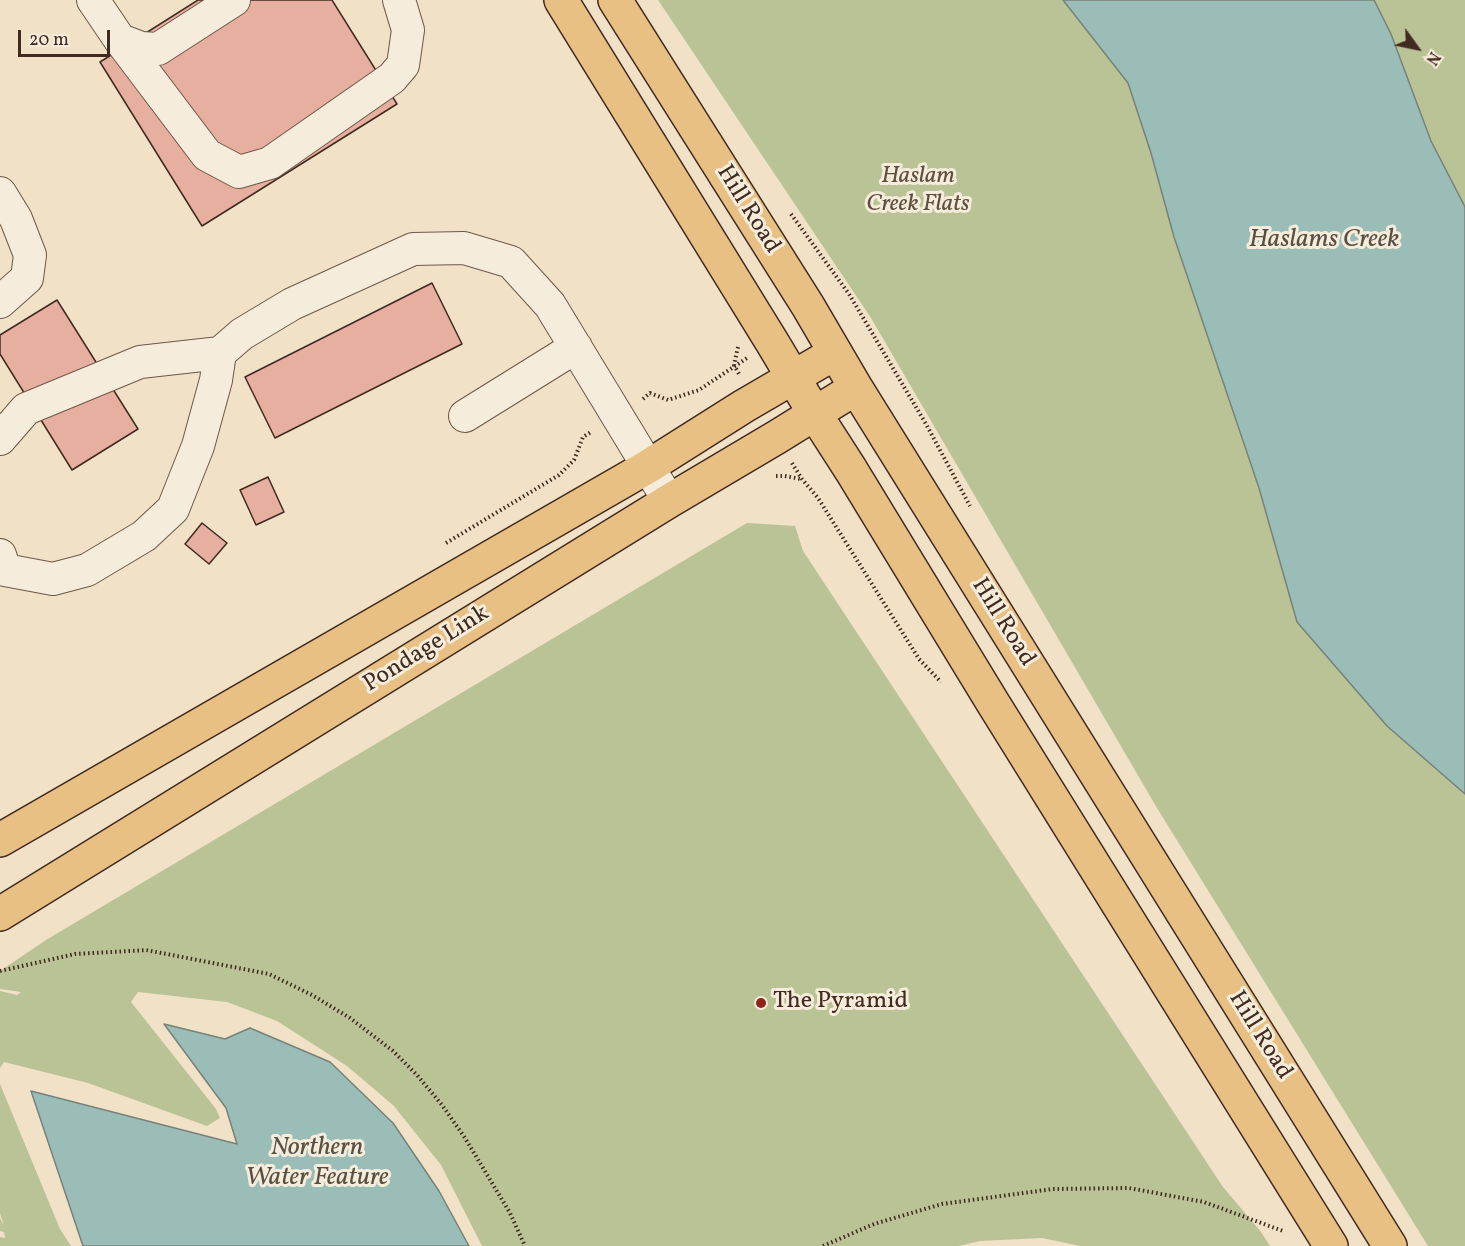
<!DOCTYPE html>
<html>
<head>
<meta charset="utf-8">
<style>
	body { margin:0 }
	#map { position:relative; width:1465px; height:1246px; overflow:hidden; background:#f1e1c7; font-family:Vollkorn,serif }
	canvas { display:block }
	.north { position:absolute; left:1387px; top:18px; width:60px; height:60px; -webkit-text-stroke:4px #f6ecdb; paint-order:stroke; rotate:123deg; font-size:16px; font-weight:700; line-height:24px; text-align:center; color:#412a1f }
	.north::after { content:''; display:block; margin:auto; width:21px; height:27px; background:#412a1f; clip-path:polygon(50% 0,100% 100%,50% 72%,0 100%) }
	.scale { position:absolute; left:18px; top:30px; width:92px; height:27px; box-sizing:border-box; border:3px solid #412a1f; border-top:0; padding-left:8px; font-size:18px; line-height:21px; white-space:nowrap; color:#412a1f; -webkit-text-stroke:4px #f6ecdb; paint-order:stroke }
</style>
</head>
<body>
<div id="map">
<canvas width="1465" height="1246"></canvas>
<div class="north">N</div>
<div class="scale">20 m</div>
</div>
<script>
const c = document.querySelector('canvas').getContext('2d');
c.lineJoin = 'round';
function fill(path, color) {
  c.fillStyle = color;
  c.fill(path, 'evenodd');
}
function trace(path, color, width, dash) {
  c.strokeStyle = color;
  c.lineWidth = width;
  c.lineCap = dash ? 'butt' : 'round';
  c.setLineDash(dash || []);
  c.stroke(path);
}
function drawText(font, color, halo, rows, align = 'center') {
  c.font = font + ' Vollkorn,serif';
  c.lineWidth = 6;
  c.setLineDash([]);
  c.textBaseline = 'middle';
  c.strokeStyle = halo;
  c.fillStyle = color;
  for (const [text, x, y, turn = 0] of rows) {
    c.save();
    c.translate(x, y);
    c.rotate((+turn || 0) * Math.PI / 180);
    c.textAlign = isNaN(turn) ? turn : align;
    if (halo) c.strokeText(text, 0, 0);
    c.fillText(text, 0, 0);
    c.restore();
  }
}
const green = new Path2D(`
	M658,0H1063L1128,83L1151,153L1174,237L1259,488L1297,622L1387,726L1465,794V1246H1428L1157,808L871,318Z
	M1374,0H1465V207L1431,141L1391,34Z
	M747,523L795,526L803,551L1223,1187L1261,1232L1270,1246H1080L1042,1238L980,1241L959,1246H482L441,1165L394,1106L347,1066L277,1021L227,1002L138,992L131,1002L216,1109L220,1118L207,1126L88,1083L4,1062L0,1068V991L17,995L21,992L0,989V971L46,940Z
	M0,1084L60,1229L71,1246H0V1237L5,1238L4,1232L0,1231V1218L4,1226L0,1213Z`);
const water = new Path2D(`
	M1063,0H1374L1391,34L1431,141L1465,207V794L1387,726L1297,622L1259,488L1174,237L1151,153L1128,83Z
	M164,1024L225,1039L250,1028L330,1062L393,1123L439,1191L469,1246H83L31,1091L237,1144L226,1108Z`);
const building = new Path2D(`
	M198,0H332L397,104L202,226L100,62Z
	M432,283L462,344L275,438L245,377Z
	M57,300L138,429L72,470L0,354V335Z
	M268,477L284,512L256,525L240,490Z
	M202,523L227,543L209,564L185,544Z`);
const path = new Path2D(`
	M791,214L849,294L926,424L970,506
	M738,347L734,365L739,374
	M643,399L650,393L668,400L699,390L747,358
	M792,463L802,479L818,498L919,659L941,682
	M776,476H785L801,479
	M446,543L559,475L574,460L583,437L591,432
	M0,971L75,954L146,950L269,974L312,995L350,1018L393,1051L417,1075L442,1105L465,1138L510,1213L525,1246
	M823,1246L874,1224L942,1204L1053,1189L1129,1188L1204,1202L1283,1231`);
const minor = new Path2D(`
	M93,0L120,40L207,155L239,172L270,163L392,78L403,65L408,30L399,0
	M120,40L141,48L158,49L234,0
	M0,193L16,219L30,255L27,278L0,302
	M465,416L576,347
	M0,439L26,409L140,362L220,353L242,334L292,304L413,249L464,248L511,262L550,305L669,501
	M0,555L5,570L53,579L87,570L144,536L173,509L198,446L216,380L220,353`);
const major = new Path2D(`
	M561,0L772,342L815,414L851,470L993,703L1331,1246
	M615,0L808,306L856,388L1390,1246
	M0,840L649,466L744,406L835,353
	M0,914L669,501L777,437L856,388`);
const markers = [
	[761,1003,6,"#8f2418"]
];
const parkNames = [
	["Haslam",918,178],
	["Creek Flats",918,206]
];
const streetNames = [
	["Hill Road",747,210,58],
	["Hill Road",1002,623,58],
	["Pondage Link",427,650,-32],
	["Hill Road",1259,1036,58]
];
const poiNames = [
	["The Pyramid",773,1003]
];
const waterNames = [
	["Haslams Creek",1324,241],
	["Northern",317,1149],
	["Water Feature",317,1179]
];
fill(green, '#b9c396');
fill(water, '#9bbdb7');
trace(water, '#77827a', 1.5);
fill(building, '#e7af9f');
trace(building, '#412a1f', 1.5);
trace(minor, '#6d5849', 34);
trace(major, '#412a1f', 36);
trace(path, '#412a1f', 4, [1.5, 3]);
trace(minor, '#f6ecdb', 32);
trace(major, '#e8c084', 33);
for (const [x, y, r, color] of markers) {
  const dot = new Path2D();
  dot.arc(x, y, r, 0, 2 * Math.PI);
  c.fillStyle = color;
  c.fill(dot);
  trace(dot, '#f6ecdb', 2);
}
drawText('italic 24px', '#5f503d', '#f6ecdb', parkNames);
drawText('24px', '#412a1f', '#f6ecdb', streetNames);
drawText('24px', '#412a1f', '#f6ecdb', poiNames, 'left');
drawText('italic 26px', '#584f45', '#f6ecdb', waterNames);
</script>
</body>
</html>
